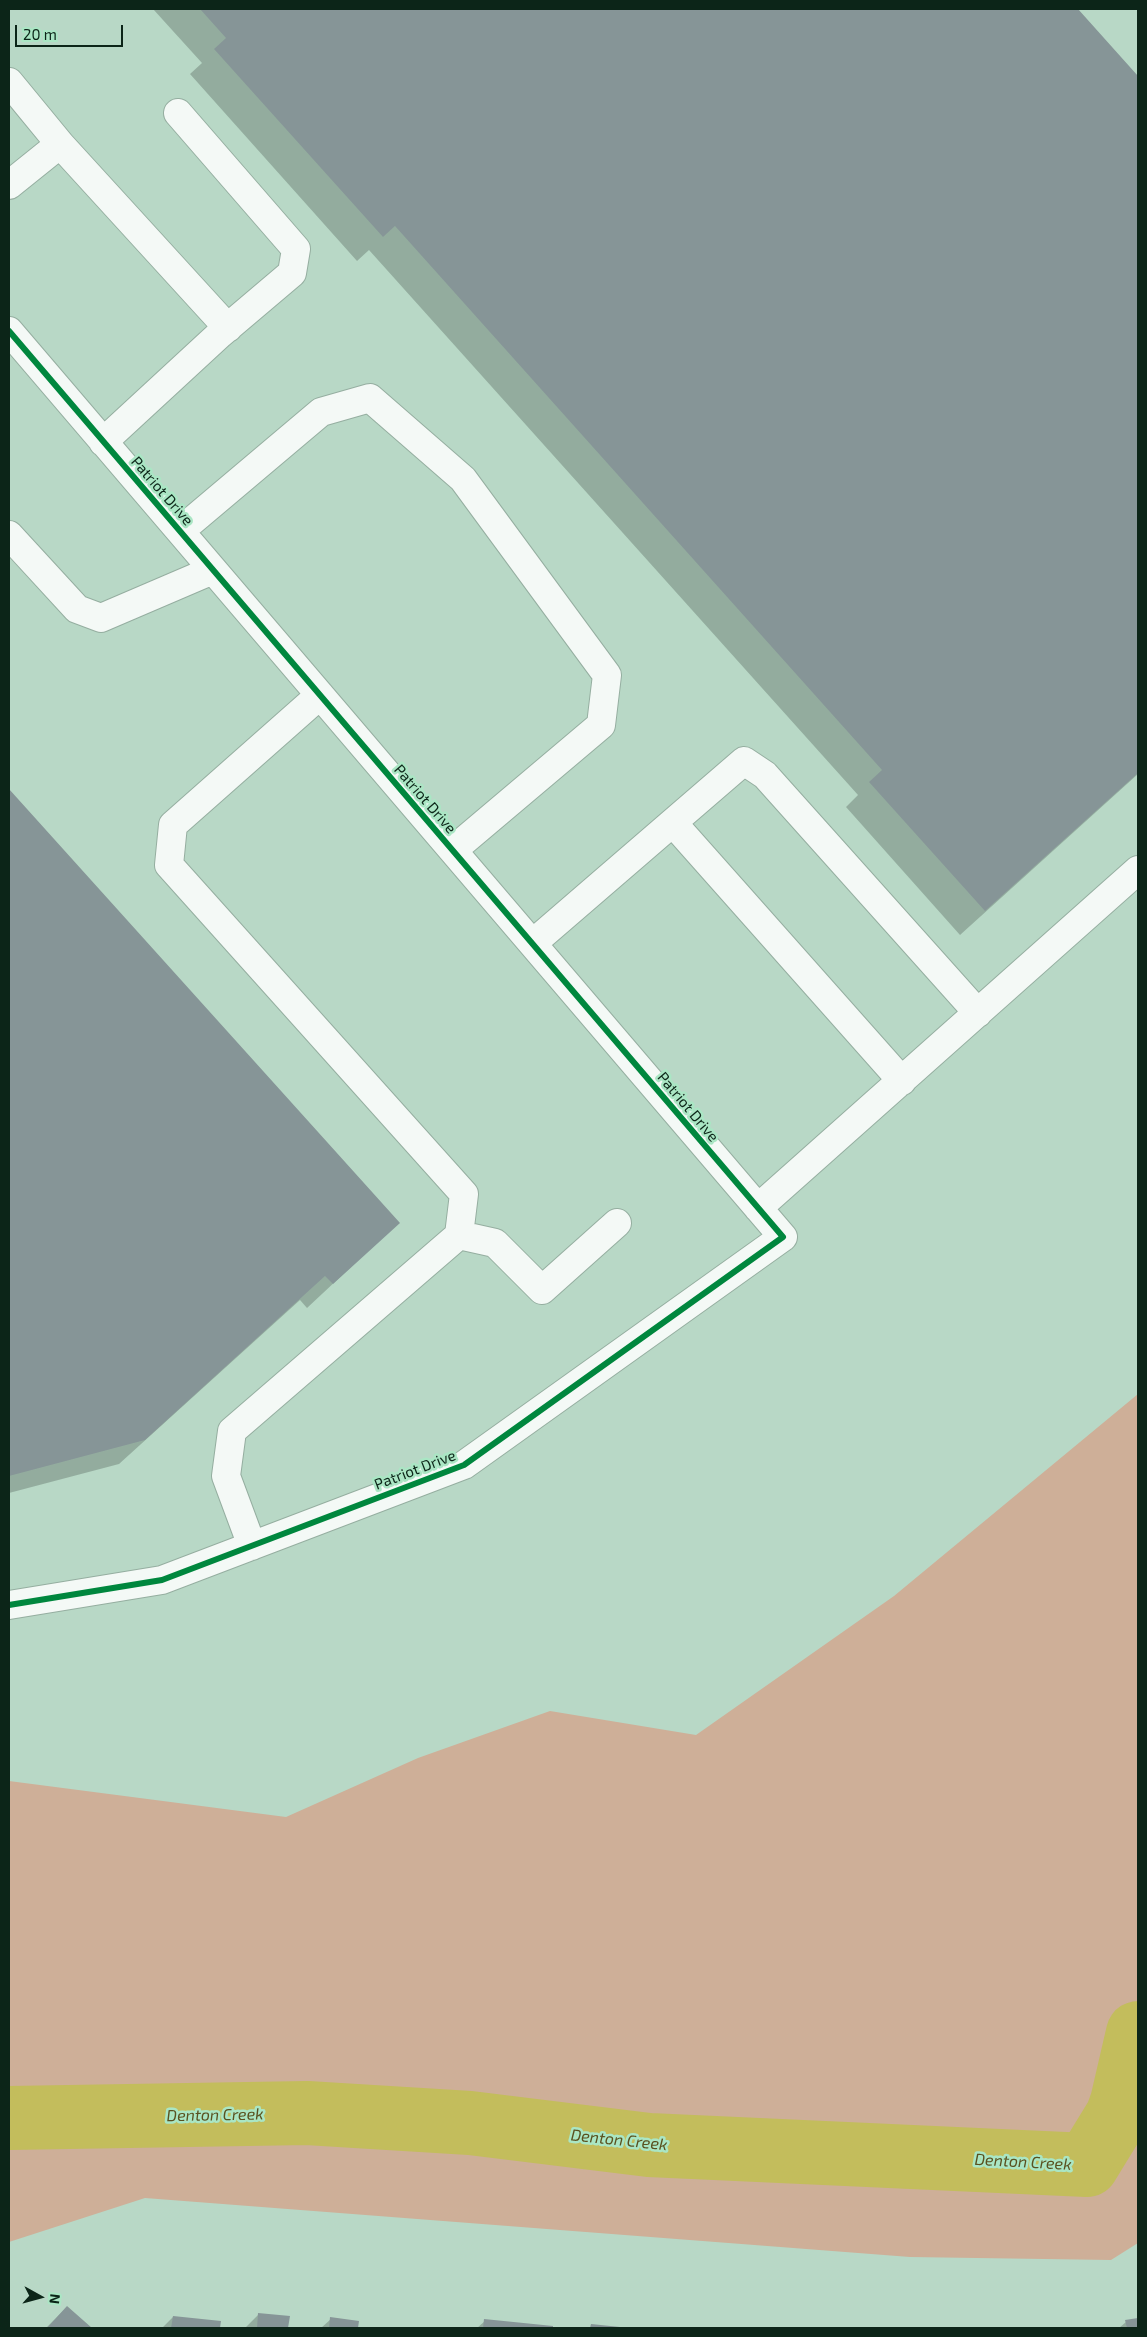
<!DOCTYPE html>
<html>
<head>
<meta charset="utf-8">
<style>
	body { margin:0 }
	#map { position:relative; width:1147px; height:2337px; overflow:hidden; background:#b8d8c6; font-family:"Exo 2",sans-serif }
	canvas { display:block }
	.frame { position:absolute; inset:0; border:10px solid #0c2518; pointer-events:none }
	.north { position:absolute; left:15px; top:2272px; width:50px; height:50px; -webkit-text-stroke:4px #aae6c4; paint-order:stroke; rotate:97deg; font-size:14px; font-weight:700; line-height:20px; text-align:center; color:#0c2518 }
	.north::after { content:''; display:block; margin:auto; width:18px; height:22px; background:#0c2518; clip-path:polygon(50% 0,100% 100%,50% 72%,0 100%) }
	.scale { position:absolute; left:15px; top:25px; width:108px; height:22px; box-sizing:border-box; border:2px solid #0c2518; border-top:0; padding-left:6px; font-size:15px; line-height:18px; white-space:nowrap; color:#0c2518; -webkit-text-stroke:4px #aae6c4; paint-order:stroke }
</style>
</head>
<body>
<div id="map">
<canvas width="1147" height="2337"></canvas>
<div class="frame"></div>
<div class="north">N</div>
<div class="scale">20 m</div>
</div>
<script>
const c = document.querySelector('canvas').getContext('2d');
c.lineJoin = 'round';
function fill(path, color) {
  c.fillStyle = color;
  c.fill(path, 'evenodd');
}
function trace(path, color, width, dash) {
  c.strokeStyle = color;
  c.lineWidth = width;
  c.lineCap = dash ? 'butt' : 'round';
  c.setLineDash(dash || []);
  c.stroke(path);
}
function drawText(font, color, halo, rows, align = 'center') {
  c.font = font + ' "Exo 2",sans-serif';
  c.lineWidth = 5;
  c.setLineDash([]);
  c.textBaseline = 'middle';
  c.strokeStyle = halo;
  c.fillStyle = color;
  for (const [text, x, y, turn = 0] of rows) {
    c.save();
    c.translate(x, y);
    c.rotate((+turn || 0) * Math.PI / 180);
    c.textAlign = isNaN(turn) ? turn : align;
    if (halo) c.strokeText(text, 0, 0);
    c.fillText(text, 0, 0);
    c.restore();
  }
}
const green = new Path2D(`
	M1138,1394V2243L1111,2260L910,2257L145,2198L9,2242V1781L286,1817L418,1758L550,1711L696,1735L894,1596Z`);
const shadow = new Path2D(`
	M153,9H1076L1138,78V774L960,935L846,807L858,795L369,250L357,261L190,74L202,63Z
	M9,791L398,1223L307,1308L300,1300L119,1464L9,1493Z
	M67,2307L90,2328H46Z
	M259,2314L288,2317L287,2328H245Z
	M173,2317L219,2323V2328H162Z
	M331,2319L358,2322L357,2328H321Z
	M1138,2319V2328H1119L1126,2322Z
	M485,2321L551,2327V2328H477Z`);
const river = new Path2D(`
	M9,2118L307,2113L470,2123L649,2145L1087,2165L1117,2116L1122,2102L1138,2033`);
const building = new Path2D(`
	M200,9H1078L1138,76V773L985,911L869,782L882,770L395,226L383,237L214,49L226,38Z
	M9,789L400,1223L333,1284L325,1276L145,1440L9,1476Z
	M67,2306L92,2328H47Z
	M258,2313L290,2316L288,2328H257Z
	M173,2316L221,2321L220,2328H171Z
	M330,2317L359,2321L358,2328H329Z
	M1138,2318V2328H1127L1125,2320Z
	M484,2319L553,2326V2328H483Z
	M591,2324L620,2327V2328H590Z`);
const minor = new Path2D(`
	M9,82L60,144
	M9,185L60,144L228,328
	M9,331L783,1237L464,1465L162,1580L9,1605
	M103,442L220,334L292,273L296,249L178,113
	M180,531L321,412L370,398L463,479L607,675L601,725L453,850
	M9,535L77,609L101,618L213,570
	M673,823L902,1081
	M533,943L744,761L765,775L978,1013
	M758,1208L1138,870
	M459,1235L495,1243L542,1290L617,1223
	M252,1546L226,1476L232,1431L459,1235L464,1194L169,865L173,825L320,695`);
const cycleway = new Path2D(`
	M9,331L783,1237L464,1465L162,1580L9,1605`);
const streetNames = [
	["Patriot Drive",162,491,49],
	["Patriot Drive",425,799,49],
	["Patriot Drive",688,1107,50],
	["Patriot Drive",415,1470,-21]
];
const waterNames = [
	["Denton Creek",215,2115,-1],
	["Denton Creek",619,2140,6],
	["Denton Creek",1023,2162,3]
];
fill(green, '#ceaf98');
fill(shadow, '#0003');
trace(river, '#c3bd5c', 64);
fill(building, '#869597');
trace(minor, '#95aea0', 30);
trace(minor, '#f4f9f6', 28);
trace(cycleway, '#00873e', 6);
drawText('15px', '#0c2518', '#aae6c4', streetNames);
drawText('italic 16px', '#5a511f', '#aae6c4', waterNames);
</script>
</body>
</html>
